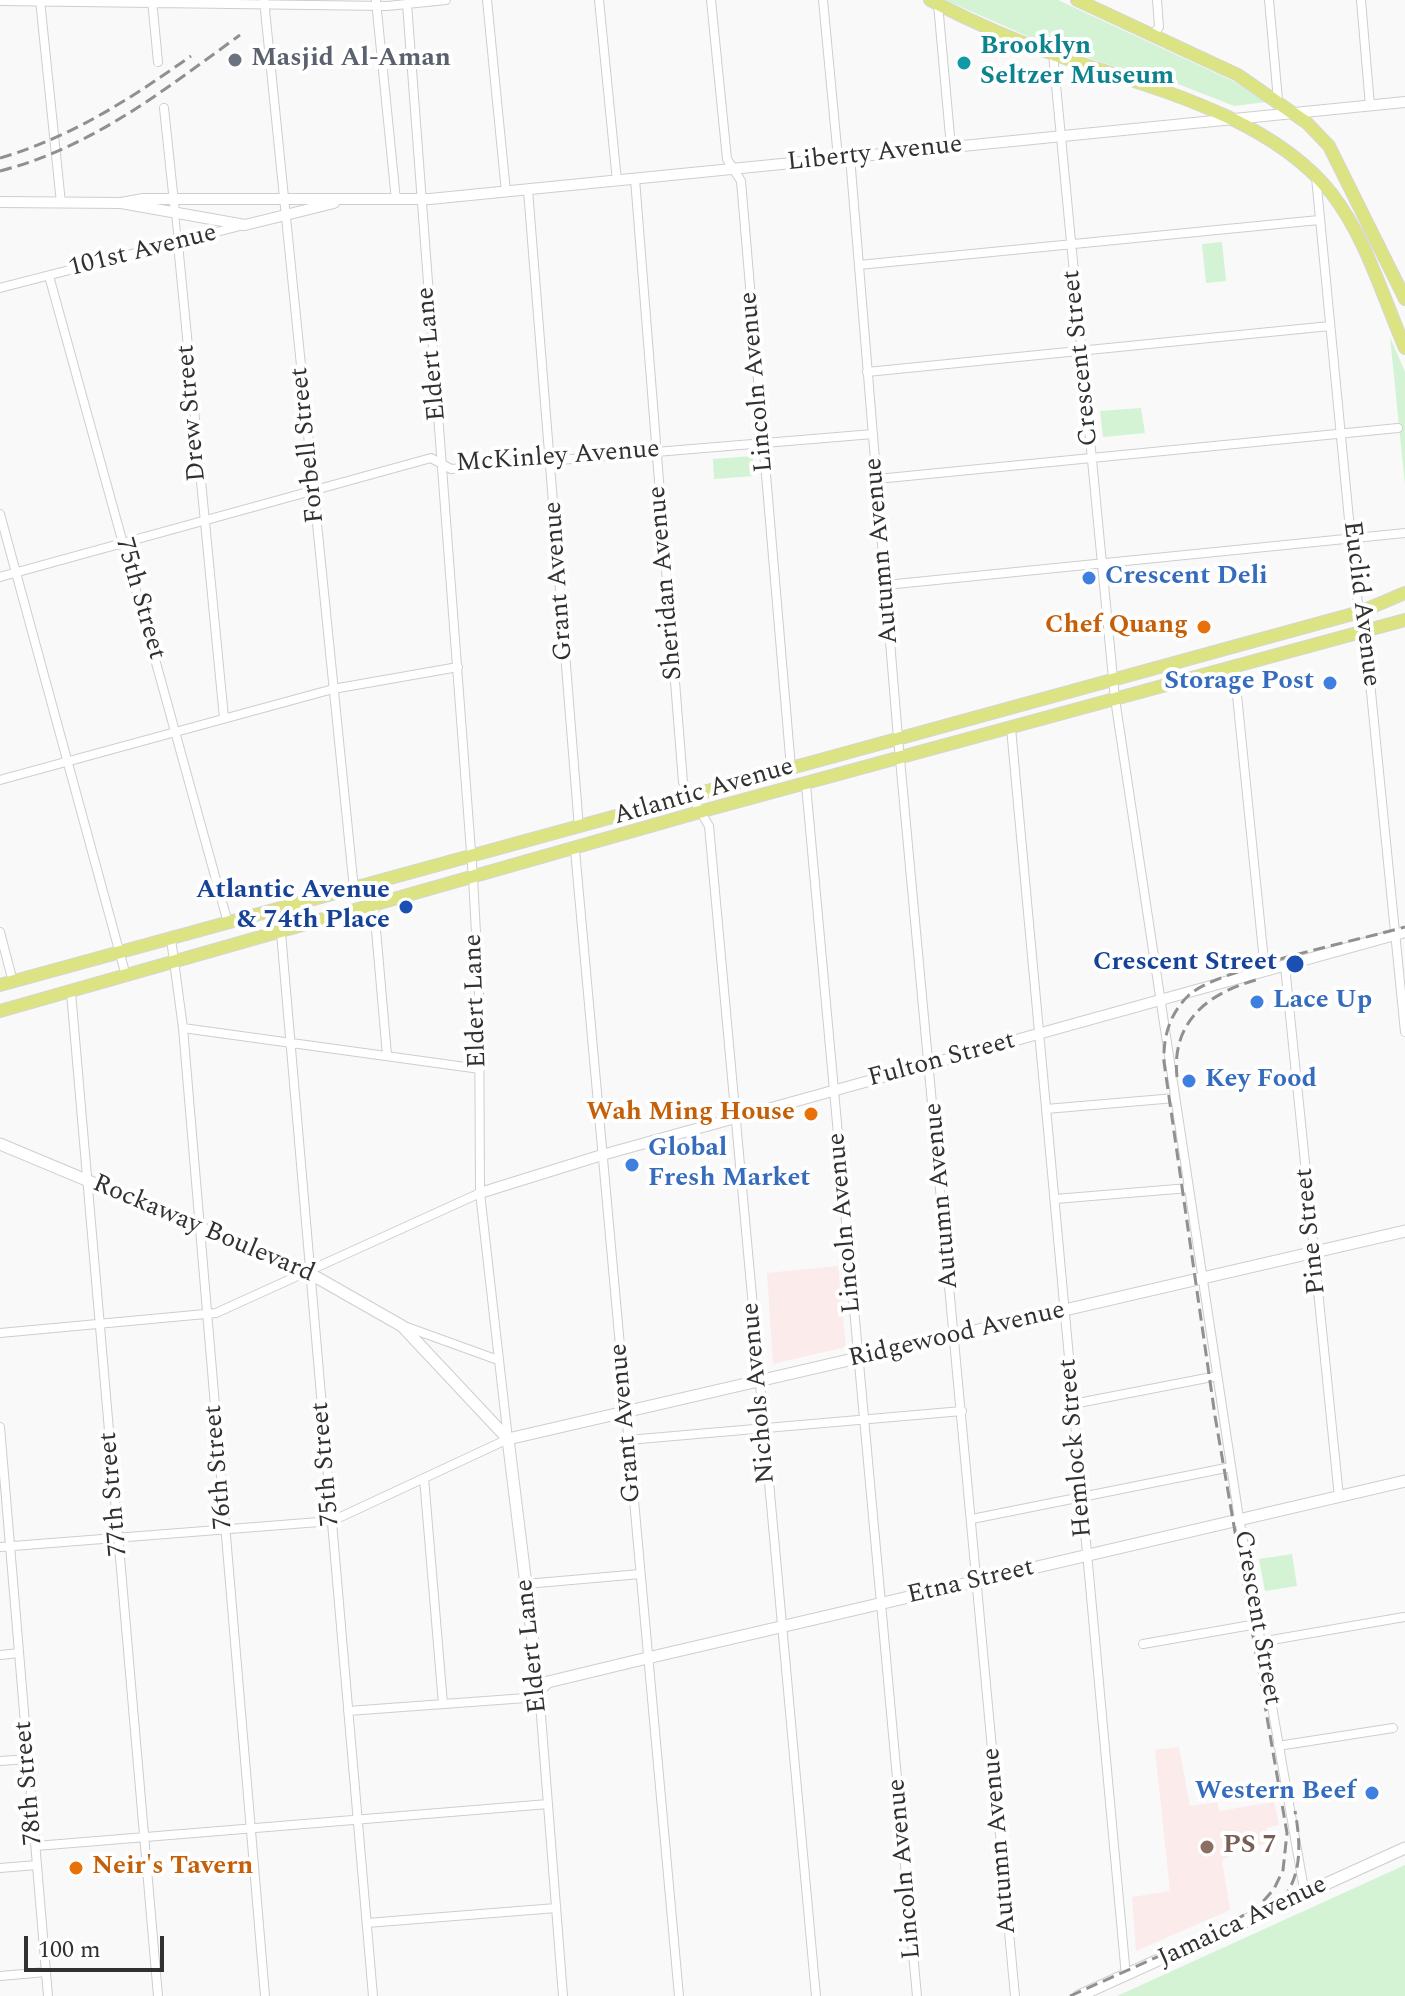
<!DOCTYPE html>
<html>
<head>
<meta charset="utf-8">
<style>
	body { margin:0 }
	#map { position:relative; width:1405px; height:1996px; overflow:hidden; background:#f9f9fa; font-family:Spectral,serif }
	canvas { display:block }
	.scale { position:absolute; left:24px; top:1936px; width:140px; height:36px; box-sizing:border-box; border:4px solid #313132; border-top:0; padding-left:10px; font-size:24px; line-height:28px; white-space:nowrap; color:#313132; -webkit-text-stroke:6px #fff; paint-order:stroke }
</style>
</head>
<body>
<div id="map">
<canvas width="1405" height="1996"></canvas>
<div class="scale">100 m</div>
</div>
<script>
const c = document.querySelector('canvas').getContext('2d');
c.lineJoin = 'round';
function fill(path, color) {
  c.fillStyle = color;
  c.fill(path, 'evenodd');
}
function trace(path, color, width, dash) {
  c.strokeStyle = color;
  c.lineWidth = width;
  c.lineCap = dash ? 'butt' : 'round';
  c.setLineDash(dash || []);
  c.stroke(path);
}
function drawText(font, color, halo, rows, align = 'center') {
  c.font = font + ' Spectral,serif';
  c.lineWidth = 8;
  c.setLineDash([]);
  c.textBaseline = 'middle';
  c.strokeStyle = halo;
  c.fillStyle = color;
  for (const [text, x, y, turn = 0] of rows) {
    c.save();
    c.translate(x, y);
    c.rotate((+turn || 0) * Math.PI / 180);
    c.textAlign = isNaN(turn) ? turn : align;
    if (halo) c.strokeText(text, 0, 0);
    c.fillText(text, 0, 0);
    c.restore();
  }
}
const education = new Path2D(`
	M838,1266L846,1347L773,1364L767,1273Z
	M1179,1747L1190,1806L1217,1802L1219,1811L1274,1802L1279,1825L1266,1828L1268,1844L1230,1849V1856L1222,1860L1230,1910L1136,1951L1132,1897L1170,1891L1155,1750Z`);
const green = new Path2D(`
	M945,0H1058L1235,82L1266,102L1234,106L1160,77L1125,70L1043,43Z
	M1222,242L1226,281L1206,283L1202,244Z
	M1390,337L1405,372V485Z
	M1141,408L1145,433L1103,437L1100,411Z
	M753,456L754,476L714,479L713,459Z
	M1292,1554L1297,1586L1265,1591L1259,1559Z
	M1405,1865V1996H1117Z`);
const pedestrian = new Path2D(`
	M175,212L178,244`);
const minor = new Path2D(`
	M40,0L61,203
	M152,0L158,62
	M264,0L354,889
	M487,0L506,192
	M599,0L617,181
	M711,0L727,159L741,181L791,768
	M823,0L838,158
	M1269,0L1278,100
	M1361,0L1370,106
	M0,1L387,6L446,0
	M376,1L396,200
	M938,4L951,147
	M1153,35L1159,27L1157,0
	M1053,54L1115,699L1238,1512L1305,1895
	M164,108L175,212
	M850,157L898,738L1015,1996
	M1316,177L1356,592L1366,642L1405,1032
	M635,179L683,782L709,826L816,1996
	M528,190L579,828
	M178,244L224,718
	M859,265L1319,220
	M49,276L228,923
	M0,288L244,225
	M867,372L1330,326
	M877,479L1398,428
	M0,514L126,976
	M0,577L431,458L451,469L873,434
	M886,585L1405,533
	M1234,666L1265,971
	M1011,728L1126,1976
	M0,780L333,689L458,667
	M806,785L917,1996
	M575,850L679,1996
	M374,907L387,1055
	M0,932L13,982
	M281,933L373,1996
	M171,939L183,1028L265,1996
	M1285,966L1339,1497
	M71,992L158,1996
	M183,1028L480,1069
	M1046,1109L1175,1098
	M1055,1199L1189,1188
	M404,1326L498,1360
	M0,1333L216,1313L480,1193
	M1073,1404L1217,1376
	M0,1427L48,1996
	M628,1440L962,1411
	M424,1478L443,1704
	M972,1519L1231,1467
	M0,1547L332,1521L508,1439L480,1193L479,988L473,878L407,4
	M526,1584L640,1574
	M1260,1642L1404,1617
	M1143,1644L1257,1624
	M0,1655L19,1653
	M348,1711L526,1698L539,1690L563,1996
	M1278,1746L1393,1728
	M0,1761L28,1759
	M36,1846L548,1804
	M0,1868L37,1865
	M367,1923L556,1908
	M0,1976L46,1972`);
const tertiary = new Path2D(`
	M0,202L121,203L245,225L334,203
	M121,203L143,199H430L1405,102
	M480,1193L602,1155L1405,932`);
const secondary = new Path2D(`
	M0,1144L309,1273L402,1326L508,1439
	M508,1439L1405,1231
	M508,1439L539,1690
	M539,1690L548,1682L639,1660L1405,1481
	M1079,1996L1405,1848`);
const primary = new Path2D(`
	M930,0C970,21 1011,39 1053,54C1144,86 1269,114 1332,194C1366,238 1383,297 1405,348
	M1077,0L1238,75L1307,123L1329,146L1405,299
	M0,985L1360,612L1405,593
	M0,1011L710,809L1405,620`);
const rail = new Path2D(`
	M0,158C72,137 130,99 191,56
	M0,171C93,147 164,90 240,35
	M1177,1077C1171,1022 1208,993 1256,980
	M1238,1931C1295,1904 1306,1871 1295,1811
	M1070,1996L1224,1927L1259,1906L1274,1889L1283,1870L1287,1833L1215,1416L1164,1062C1163,1036 1170,1013 1189,995C1217,969 1360,940 1405,927`);
const markers = [
	[235,60,8,"#6b7280"],
	[964,63,8,"#0f9aa8"],
	[1089,578,8,"#3f7fe0"],
	[1204,627,8,"#e8710a"],
	[1330,683,8,"#3f7fe0"],
	[406,907,8,"#1a4fb4"],
	[1295,964,10,"#1a4fb4"],
	[1257,1002,8,"#3f7fe0"],
	[1189,1081,8,"#3f7fe0"],
	[811,1114,8,"#e8710a"],
	[632,1165,8,"#3f7fe0"],
	[1372,1793,8,"#3f7fe0"],
	[1207,1847,8,"#8d6e63"],
	[76,1868,8,"#e8710a"]
];
const cultureNames = [
	["Brooklyn",980,48],
	["Seltzer Museum",980,78]
];
const worshipNames = [
	["Masjid Al-Aman",251,60]
];
const streetNames = [
	["Liberty Avenue",875,155,-6],
	["101st Avenue",143,252,-14],
	["Eldert Lane",433,354,-95],
	["Crescent Street",1082,358,-96],
	["Lincoln Avenue",758,382,-95],
	["Drew Street",193,413,-95],
	["Forbell Street",309,445,-96],
	["McKinley Avenue",558,458,-4],
	["Autumn Avenue",883,551,-95],
	["Grant Avenue",560,581,-94],
	["Sheridan Avenue",667,583,-95],
	["75th Street",139,599,74],
	["Euclid Avenue",1360,604,83],
	["Atlantic Avenue",704,793,-16],
	["Eldert Lane",477,1001,-92],
	["Fulton Street",942,1061,-15],
	["Autumn Avenue",943,1196,-95],
	["Lincoln Avenue",846,1223,-95],
	["Rockaway Boulevard",203,1230,23],
	["Pine Street",1312,1231,-96],
	["Ridgewood Avenue",957,1336,-13],
	["Nichols Avenue",760,1393,-95],
	["Grant Avenue",627,1423,-95],
	["Hemlock Street",1077,1448,-95],
	["75th Street",327,1464,-95],
	["76th Street",220,1467,-95],
	["77th Street",115,1494,-95],
	["Etna Street",971,1583,-13],
	["Crescent Street",1256,1618,80],
	["Eldert Lane",533,1646,-96],
	["78th Street",30,1783,-95],
	["Autumn Avenue",1001,1841,-95],
	["Lincoln Avenue",906,1869,-95],
	["Jamaica Avenue",1243,1923,-25]
];
const shopNames = [
	["Crescent Deli",1105,578],
	["Storage Post",1314,683,"right"],
	["Lace Up",1273,1002],
	["Key Food",1205,1081],
	["Global",648,1150],
	["Fresh Market",648,1180],
	["Western Beef",1356,1793,"right"]
];
const foodNames = [
	["Chef Quang",1188,627],
	["Wah Ming House",795,1114],
	["Neir's Tavern",92,1868,"left"]
];
const transitNames = [
	["Atlantic Avenue",390,892],
	["& 74th Place",390,922],
	["Crescent Street",1277,964]
];
const educationNames = [
	["PS 7",1223,1847]
];
fill(education, '#fbebea');
fill(green, '#d3f3d4');
trace(pedestrian, '#cececf', 8);
trace(minor, '#cececf', 10);
trace(tertiary, '#cececf', 12);
trace(secondary, '#cececf', 13);
trace(primary, '#d6d6d6', 14);
trace(pedestrian, '#fff', 6);
trace(minor, '#fff', 8);
trace(tertiary, '#fff', 10);
trace(secondary, '#fff', 11);
trace(primary, '#dbe382', 12);
trace(rail, '#909091', 3, [12, 6]);
for (const [x, y, r, color] of markers) {
  const dot = new Path2D();
  dot.arc(x, y, r, 0, 2 * Math.PI);
  c.fillStyle = color;
  c.fill(dot);
  trace(dot, '#fff', 3);
}
drawText('bold 26px', '#0d838f', '#fff', cultureNames, 'left');
drawText('bold 26px', '#5b616d', '#fff', worshipNames, 'left');
drawText('26px', '#313132', '#fff', streetNames);
drawText('bold 26px', '#366cbe', '#fff', shopNames, 'left');
drawText('bold 26px', '#c56008', '#fff', foodNames, 'right');
drawText('bold 26px', '#164399', '#fff', transitNames, 'right');
drawText('bold 26px', '#785e54', '#fff', educationNames, 'left');
</script>
</body>
</html>
